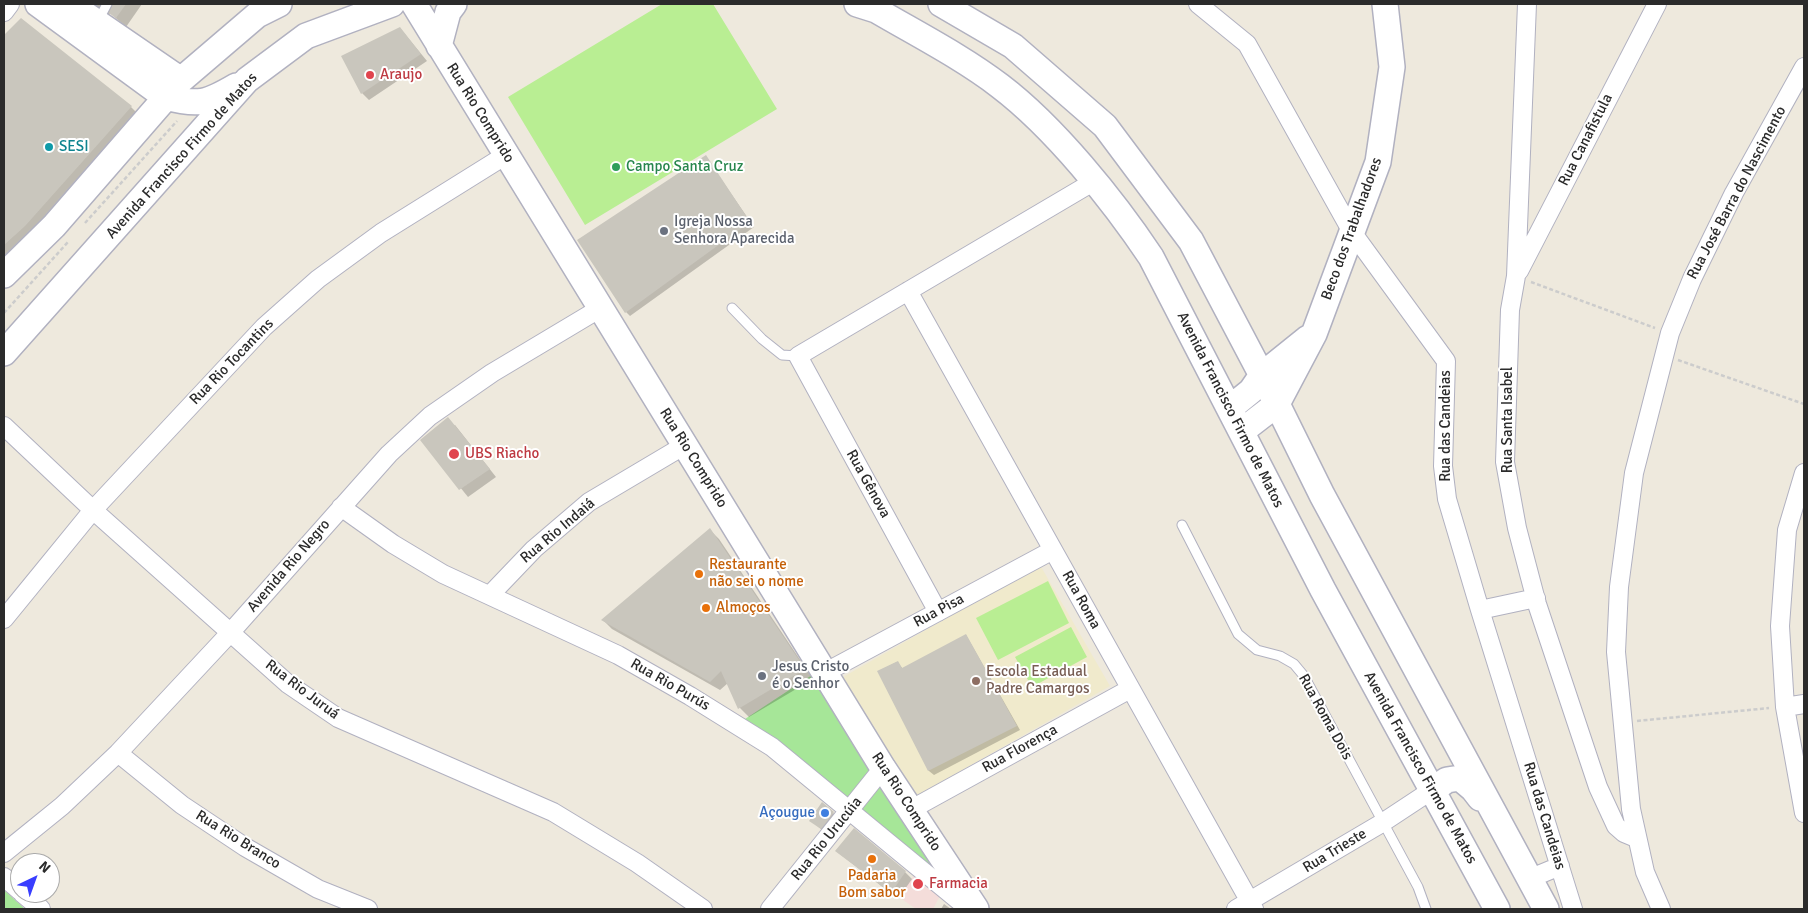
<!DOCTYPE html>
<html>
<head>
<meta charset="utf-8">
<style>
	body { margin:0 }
	#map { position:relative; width:1808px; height:913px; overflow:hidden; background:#eee9dd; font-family:Signika,sans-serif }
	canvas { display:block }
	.frame { position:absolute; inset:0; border:5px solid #2b2b2b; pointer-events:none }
	.north { position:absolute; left:10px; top:853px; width:50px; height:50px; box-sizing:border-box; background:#fff; border:1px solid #aaa; border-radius:50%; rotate:42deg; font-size:14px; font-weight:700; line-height:20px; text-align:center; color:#2b2b2b }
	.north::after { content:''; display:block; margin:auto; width:18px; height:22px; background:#393eff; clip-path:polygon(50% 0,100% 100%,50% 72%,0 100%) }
</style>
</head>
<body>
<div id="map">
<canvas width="1808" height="913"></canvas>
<div class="frame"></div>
<div class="north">N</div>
</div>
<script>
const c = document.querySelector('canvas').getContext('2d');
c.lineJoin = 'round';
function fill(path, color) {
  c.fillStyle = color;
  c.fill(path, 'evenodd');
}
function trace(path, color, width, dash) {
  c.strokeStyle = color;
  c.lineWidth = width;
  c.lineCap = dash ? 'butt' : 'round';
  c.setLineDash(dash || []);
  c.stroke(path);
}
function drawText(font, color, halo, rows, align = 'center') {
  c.font = font + ' Signika,sans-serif';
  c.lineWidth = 4;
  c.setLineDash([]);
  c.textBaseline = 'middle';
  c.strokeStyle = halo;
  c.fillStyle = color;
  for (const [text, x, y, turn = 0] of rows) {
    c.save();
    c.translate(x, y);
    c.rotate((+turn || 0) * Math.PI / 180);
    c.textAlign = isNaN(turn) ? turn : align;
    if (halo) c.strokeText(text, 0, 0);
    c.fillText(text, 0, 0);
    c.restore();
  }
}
const education = new Path2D(`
	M1040,565L1110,686L913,798L843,677Z`);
const medical = new Path2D(`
	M915,874L941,894L933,909H916L899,897Z`);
const green = new Path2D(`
	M812,675L874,768L847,800L781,744L745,719Z
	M884,782L951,887L861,809Z
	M4,890L25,909H4Z`);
const pitch = new Path2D(`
	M662,4H713L777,109L585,225L508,97Z
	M1048,581L1069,623L998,660L976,618Z
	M1071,627L1087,657L1032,687L1015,657Z`);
const shadow = new Path2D(`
	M92,4H142L126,27L110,13L109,15Z
	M21,20L131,107L153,129L4,285V37Z
	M400,28L427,61L369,100L362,93Z
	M706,157L754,227L630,316L626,312Z
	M455,425L496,477L468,497L422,440Z
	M710,530L719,539L813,679L749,717L740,708L728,683L720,690L612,629L603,620Z
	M966,635L1020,730L934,775L929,771L879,671L897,662L903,669Z
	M833,813L838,817L826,833L811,821Z
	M836,851L905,872L912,879L898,899Z
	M944,904L951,909H941Z`);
const building = new Path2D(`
	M113,4H126L116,18L109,13Z
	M21,18L132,106L25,226L4,245V35Z
	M400,27L421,54L361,94L341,56Z
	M706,155L750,222L625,313L577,240Z
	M448,417L490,469L459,490L420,440Z
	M710,528L805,669L738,709L721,671L710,682L601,620Z
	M966,634L1017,726L928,771L877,671L898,661L902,668Z
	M822,802L834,812L821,829L809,821Z
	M854,828L906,871L891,893L835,851Z`);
const path = new Path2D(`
	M85,223L177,121
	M1531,282L1655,328
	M4,313L68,242
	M1678,360L1804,404
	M1637,721L1769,708`);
const lane = new Path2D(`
	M98,21L107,4
	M732,308L762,339L782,355L798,356
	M1182,525L1238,634L1257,650L1280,656L1294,664L1304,676L1418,887L1426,909`);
const street = new Path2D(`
	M1198,4L1247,44L1352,232L1446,361L1443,466L1447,499L1480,610L1573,909
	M1527,4L1516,276L1510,310L1505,462L1517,528L1537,604L1598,787L1616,826L1624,833L1636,838
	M4,12L10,4
	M1519,271L1657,4
	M908,291L1254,909
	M4,426L93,510L288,684L338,718L553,812L637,863L703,909
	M1804,473L1787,530L1780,626L1785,707L1804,813
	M341,507L393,544L443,574L618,655L690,696L772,747L969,909
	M490,595L534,549L589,502L685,445
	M1480,610L1536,598
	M938,612L798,356L1093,182
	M4,619L93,510L264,327L318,279L381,233L506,155
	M826,672L1053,550
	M1785,707L1804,704
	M118,753L182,805L245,847L318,889L368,909
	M910,810L1130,689
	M4,853L62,806L118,753L230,633L389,454L430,416L492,373L599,309
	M4,877L20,891
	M1531,878L1560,866
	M22,893L41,909
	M770,909L883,768
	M1236,909L1382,823L1432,790
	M1661,909L1645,872L1631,809L1616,652L1619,587L1634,473L1670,333L1692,279L1734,193L1804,67`);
const secondary = new Path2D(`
	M38,4L165,97C199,106 207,103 236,86
	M70,4L181,80
	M414,4L883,768L976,909
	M857,4L876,10C917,34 962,57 1000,86C1054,127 1113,200 1151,257L1323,590L1497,909
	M941,4L1013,46L1105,126L1191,241L1277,404L1322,495L1546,909
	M439,46L448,12L454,4
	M4,275L54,226L181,80L257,15L279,4
	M4,353L247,80L306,36L392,4
	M1230,408L1251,391L1262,375L1308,338
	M1242,431L1277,404L1314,334L1378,162L1392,67L1385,4
	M1432,790L1447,780L1460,778L1473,789L1480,798`);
const markers = [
	[370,75,5,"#e0444e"],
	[49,147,5,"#0f9aa8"],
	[616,167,5,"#2e9e5b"],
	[664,231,5,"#6b7280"],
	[454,454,6,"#e0444e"],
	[699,574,5,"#e8710a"],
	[706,608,5,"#e8710a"],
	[762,676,5,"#6b7280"],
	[976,681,5,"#8d6e63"],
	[825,813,5,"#3f7fe0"],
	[872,859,5,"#e8710a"],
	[918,884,6,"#e0444e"]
];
const healthNames = [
	["Araujo",380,75],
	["UBS Riacho",465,454],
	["Farmacia",929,884]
];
const streetNames = [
	["Rua Rio Comprido",480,113,58],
	["Rua Canafistula",1586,140,-63],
	["Avenida Francisco Firmo de Matos",182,156,-48],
	["Rua José Barra do Nascimento",1737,193,-62],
	["Beco dos Trabalhadores",1352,229,-70],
	["Rua Rio Tocantins",232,362,-46],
	["Avenida Francisco Firmo de Matos",1230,410,63],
	["Rua Santa Isabel",1508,420,-90],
	["Rua das Candeias",1446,426,-90],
	["Rua Rio Comprido",693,458,58],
	["Rua Gênova",868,484,61],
	["Rua Rio Indaiá",558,531,-40],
	["Avenida Rio Negro",289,566,-49],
	["Rua Roma",1081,600,61],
	["Rua Pisa",939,611,-28],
	["Rua Rio Purús",670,685,30],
	["Rua Rio Juruá",302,690,37],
	["Rua Roma Dois",1325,717,61],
	["Rua Florença",1020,749,-29],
	["Avenida Francisco Firmo de Matos",1420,768,61],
	["Rua Rio Comprido",906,802,57],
	["Rua das Candeias",1544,816,73],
	["Rua Rio Urucúia",827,839,-51],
	["Rua Rio Branco",238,840,32],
	["Rua Trieste",1335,851,-31]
];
const cultureNames = [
	["SESI",59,147]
];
const leisureNames = [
	["Campo Santa Cruz",626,167]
];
const worshipNames = [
	["Igreja Nossa",674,222],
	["Senhora Aparecida",674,239],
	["Jesus Cristo",772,667],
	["é o Senhor",772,684]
];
const foodNames = [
	["Restaurante",709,565],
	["não sei o nome",709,582],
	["Almoços",716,608],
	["Padaria",872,876,"center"],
	["Bom sabor",872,893,"center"]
];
const educationNames = [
	["Escola Estadual",986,672],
	["Padre Camargos",986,689]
];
const shopNames = [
	["Açougue",815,813]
];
fill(education, '#f0eacc');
fill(medical, '#f4ddda');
fill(green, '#a6e698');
fill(pitch, '#b9ee93');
fill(shadow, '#0003');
fill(building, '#c9c6bd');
trace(lane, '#b1b1c0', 11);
trace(street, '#b1b1c0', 20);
trace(secondary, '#b1b1c0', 28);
trace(path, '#ccc', 2.5, [4, 2.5]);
trace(lane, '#fff', 9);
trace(street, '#fff', 18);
trace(secondary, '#fff', 25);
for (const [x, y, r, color] of markers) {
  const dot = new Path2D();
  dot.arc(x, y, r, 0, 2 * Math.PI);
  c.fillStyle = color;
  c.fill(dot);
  trace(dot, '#fff', 2);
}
drawText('15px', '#be3a42', '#fff', healthNames, 'left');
drawText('15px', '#2b2b2b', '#fff', streetNames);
drawText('15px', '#0d838f', '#fff', cultureNames, 'left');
drawText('15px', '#27864d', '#fff', leisureNames, 'left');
drawText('15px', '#5b616d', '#fff', worshipNames, 'left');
drawText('15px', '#c56008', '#fff', foodNames, 'left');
drawText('15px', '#785e54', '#fff', educationNames, 'left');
drawText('15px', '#366cbe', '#fff', shopNames, 'right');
</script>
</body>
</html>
